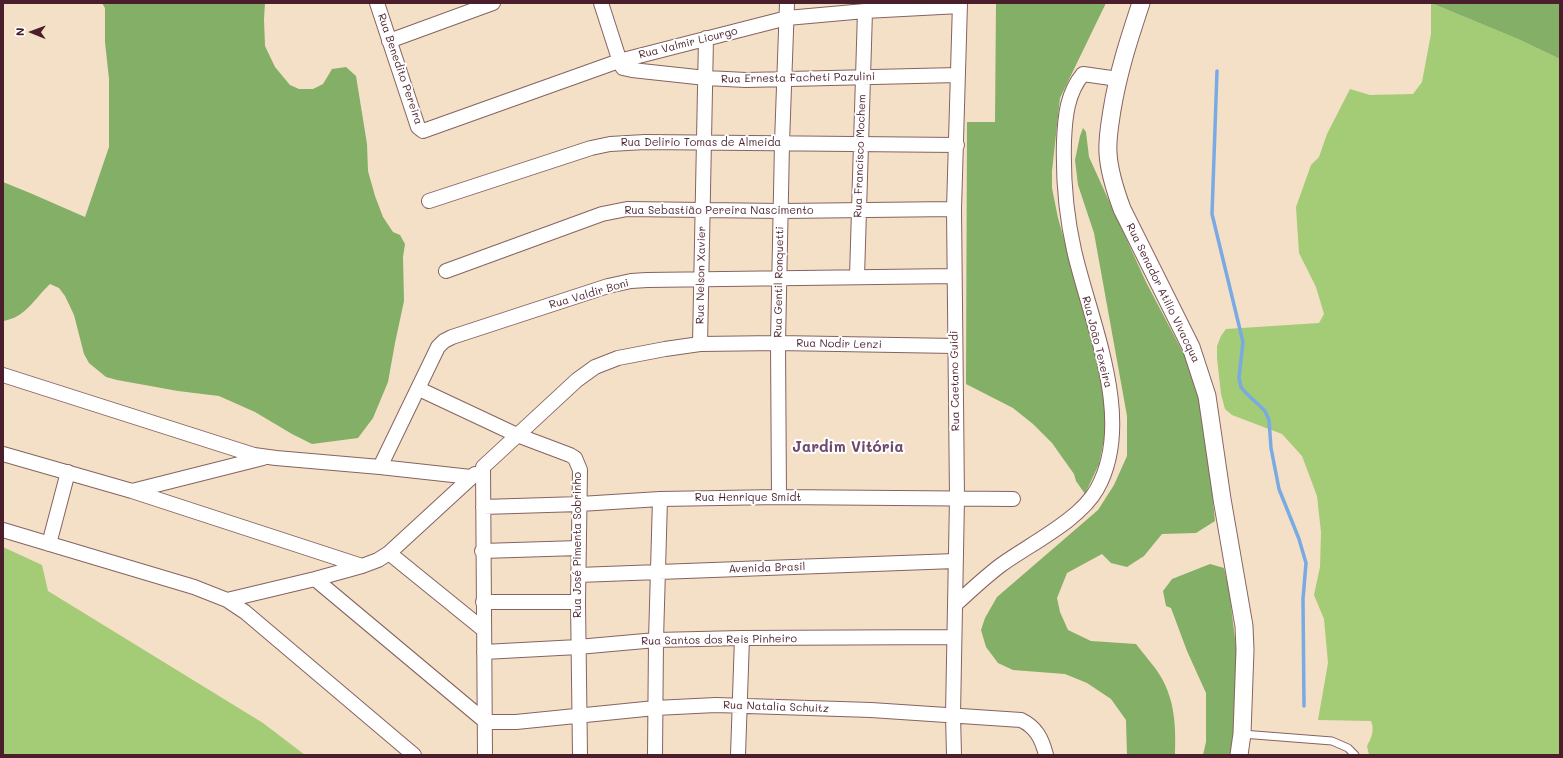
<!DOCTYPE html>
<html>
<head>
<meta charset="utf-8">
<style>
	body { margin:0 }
	#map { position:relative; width:1563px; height:758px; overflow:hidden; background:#f4e0c6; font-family:Mali,sans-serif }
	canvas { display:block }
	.frame { position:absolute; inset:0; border:4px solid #4a1f2b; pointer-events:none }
	.north { position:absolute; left:12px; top:12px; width:40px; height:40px; -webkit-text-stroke:3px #fff; paint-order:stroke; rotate:271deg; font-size:11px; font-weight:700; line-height:16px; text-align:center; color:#4a1f2b }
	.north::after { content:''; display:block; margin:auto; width:14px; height:18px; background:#4a1f2b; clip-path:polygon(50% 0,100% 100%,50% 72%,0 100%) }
</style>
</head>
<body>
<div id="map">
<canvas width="1563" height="758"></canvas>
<div class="frame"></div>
<div class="north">N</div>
</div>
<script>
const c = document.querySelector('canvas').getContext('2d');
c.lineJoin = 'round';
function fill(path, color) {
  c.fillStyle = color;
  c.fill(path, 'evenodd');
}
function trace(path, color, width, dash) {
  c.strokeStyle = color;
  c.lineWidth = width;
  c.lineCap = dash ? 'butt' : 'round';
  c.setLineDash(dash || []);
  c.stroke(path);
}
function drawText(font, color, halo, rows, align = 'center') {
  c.font = font + ' Mali,sans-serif';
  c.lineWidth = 4;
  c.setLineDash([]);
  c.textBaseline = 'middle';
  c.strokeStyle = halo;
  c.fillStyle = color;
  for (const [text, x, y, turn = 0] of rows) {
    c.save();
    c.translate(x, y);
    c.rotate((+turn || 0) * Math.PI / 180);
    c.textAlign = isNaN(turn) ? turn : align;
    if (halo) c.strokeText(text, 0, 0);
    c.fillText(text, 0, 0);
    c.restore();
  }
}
const green = new Path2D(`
	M1431,3L1518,39L1560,59V755H1369L1367,746C1371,738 1375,731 1371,721L1318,720L1328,663L1324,619L1314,595L1320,567L1321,532L1317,496L1302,456L1282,434L1232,415L1225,409L1221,394L1217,358V346L1221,336L1226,329L1319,323L1324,314L1316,287L1299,253L1296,207L1311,165L1319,157L1327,134L1350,89L1370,95L1413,94L1422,82L1431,34Z
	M3,547L42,565L48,591L263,723L305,755H3Z`);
const forest = new Path2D(`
	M102,3H265L264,19L265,46L275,67L290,85L299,89H313L323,84L332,69L346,67L356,76L367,144L368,171L375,196L383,217L393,232L400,235L405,244L403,257L404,301L395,343L388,382L373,418L358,438L312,444L292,434L255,412L219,396L178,391L117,380L106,377L89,363L84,354L74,315L65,296L59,288L50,284C35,298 25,318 3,321V182L30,193L85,217L109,147V79L105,42V8Z
	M996,3H1106L1060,98L1052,171V188L1058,218L1098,360L1106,416L1105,434L1099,464L1085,494L1076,481L1074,474L1052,443L1033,424L1013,408L966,384L967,122H995Z
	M1431,3H1560V59L1518,39Z
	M1083,128L1086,132L1089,157L1146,282L1190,366L1205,421L1215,521L1196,533L1162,534L1144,556L1127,567L1111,563L1102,554L1067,573L1057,598L1060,612L1068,630L1091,641L1136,644C1144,655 1154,665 1161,677C1175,701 1176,727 1175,755H1127L1126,720L1111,699L1087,683L1065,674L1013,670L998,663L986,647L981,630L985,618L997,597L1098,510L1114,485L1127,456V416L1094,233L1078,185L1075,160L1080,136Z
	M1210,564L1224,568L1229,589L1238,664L1234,755H1203L1206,742V693L1187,651L1171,608L1166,606L1163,591L1172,579Z`);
const stream = new Path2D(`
	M1217,71L1212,214L1243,342L1239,378L1241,387L1245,392L1265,411L1269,420L1271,448L1279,489L1299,539L1306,563L1303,599L1304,706`);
const service = new Path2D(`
	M1242,734L1332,741L1348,748L1355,755`);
const minor = new Path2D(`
	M377,3L418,127L423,131L619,61L787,18L865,11L960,6
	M601,3L621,65L623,68L632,70L706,78L746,80L958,75
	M389,41L493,3
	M429,201L591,148L610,144L645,142L957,145
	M446,271L602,214L627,209L781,211L954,209
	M857,277L865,11
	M700,344L706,38
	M3,375L254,455L276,458L380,467L471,477
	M419,389L517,435L570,455L575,458L580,470L578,602L580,755
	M3,454L132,491L362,566
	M380,467L438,347L444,341L452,337L608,286L631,281L647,280L954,276
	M132,491L263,458
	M779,497L778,343L782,143L787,3
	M483,507L580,504L660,499L779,497L1013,499
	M3,530L194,587L227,600L245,612L414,755
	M49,544L68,472
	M482,551L579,548
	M389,553L484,630
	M578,575L955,561
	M315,579L486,722H516L655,708L716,705L871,710L1021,720C1036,727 1042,739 1046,755
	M227,600L315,579L362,566L378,560L389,553L475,474
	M483,602H578
	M955,605C970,591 985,577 1001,565C1030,544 1080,520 1097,489C1136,420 1090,321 1074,250C1066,215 1063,177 1064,141C1065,117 1067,93 1083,74L1118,79
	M484,652L578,647L656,640L742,638L954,637
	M485,755L483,467L577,380L595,367L618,358L665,349L700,344L778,343L955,346
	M655,755L656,640L660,499
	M738,755L742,638
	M954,755L953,715L957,498L954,209L960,3`);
const tertiary = new Path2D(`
	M1141,3C1129,39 1118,73 1112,110C1110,124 1107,138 1108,153C1109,172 1115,190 1122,209L1191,347L1207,396L1222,499L1244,626L1245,650L1242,734L1239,755`);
const streetNames = [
	["Rua Valmir Licurgo",688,43,-14],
	["Rua Benedito Pereira",400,69,71],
	["Rua Ernesta Facheti Pazulini",798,78,-1],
	["Rua Delirio Tomas de Almeida",701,143],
	["Rua Francisco Mochem",860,156,-88],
	["Rua Sebastião Pereira Nascimento",719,211],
	["Rua Nelson Xavier",701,275,-89],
	["Rua Gentil Ronquetti",779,282,-89],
	["Rua Senador Atilio Vivacqua",1163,293,64],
	["Rua Valdir Boni",589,294,-16],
	["Rua João Texeira",1097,342,76],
	["Rua Nodir Lenzi",839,344,1],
	["Rua Caetano Guidi",955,381,-91],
	["Rua Henrique Smidt",748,498],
	["Rua José Pimenta Sobrinho",578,545,-90],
	["Avenida Brasil",767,568,-2],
	["Rua Santos dos Reis Pinheiro",719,640,-1],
	["Rua Natalia Schuitz",776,707,2]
];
const districtNames = [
	["Jardim Vitória",848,447]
];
fill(green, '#a4cb75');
fill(forest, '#83af66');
trace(stream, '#7aaae4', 3.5);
trace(service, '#866361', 9);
trace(minor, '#866361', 16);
trace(tertiary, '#866361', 19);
trace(service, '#fff', 7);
trace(minor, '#fff', 14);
trace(tertiary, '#fff', 17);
drawText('11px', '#4a1f2b', '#fff', streetNames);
drawText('bold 15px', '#6f4b6d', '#fff', districtNames);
</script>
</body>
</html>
